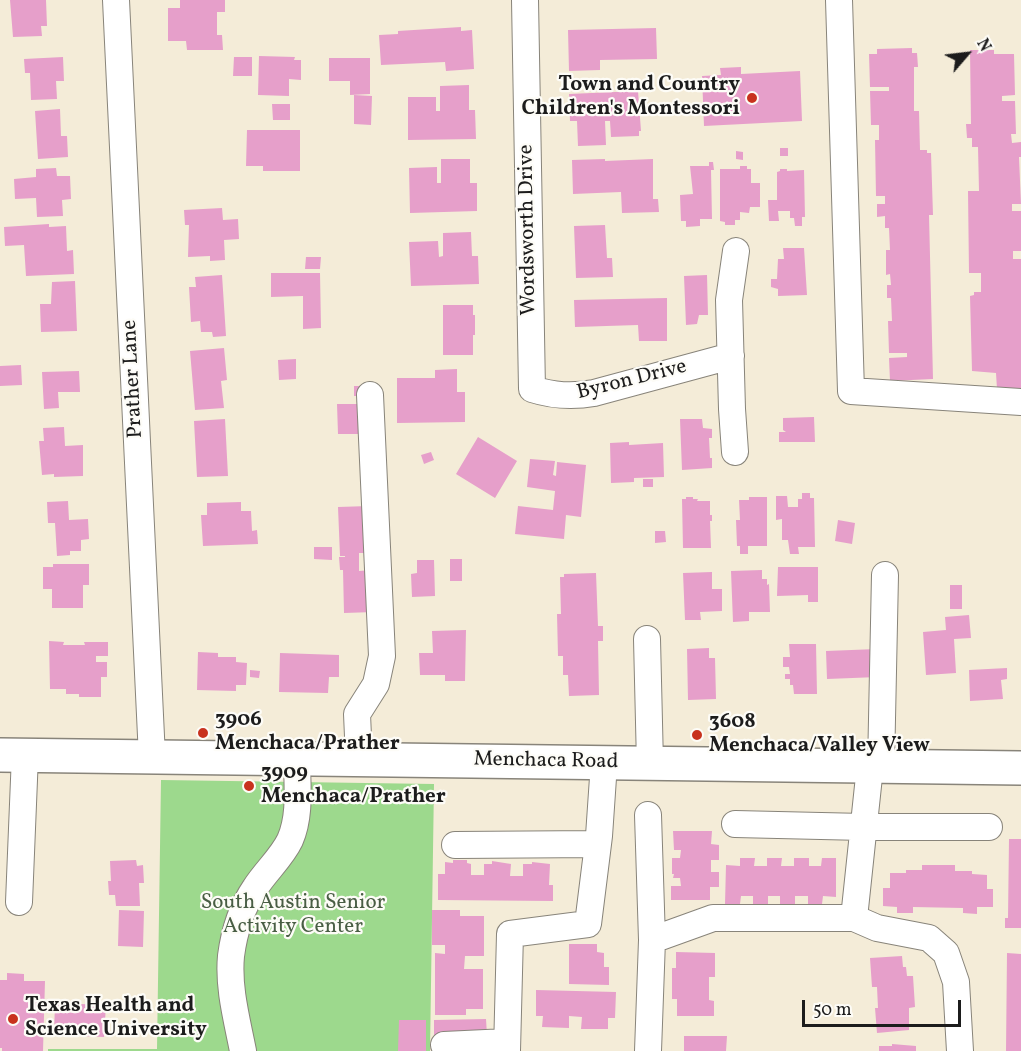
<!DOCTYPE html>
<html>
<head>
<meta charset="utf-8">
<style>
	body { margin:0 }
	#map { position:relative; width:1021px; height:1051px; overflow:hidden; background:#f4ecd8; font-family:Vollkorn,serif }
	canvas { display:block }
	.north { position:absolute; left:937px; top:24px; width:60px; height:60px; -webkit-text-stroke:4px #fdfcf7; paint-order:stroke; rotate:62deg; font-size:16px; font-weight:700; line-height:24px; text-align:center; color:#1c1c1c }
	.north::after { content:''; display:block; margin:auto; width:21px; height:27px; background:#1c1c1c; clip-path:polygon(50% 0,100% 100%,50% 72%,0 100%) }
	.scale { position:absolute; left:802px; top:1000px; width:159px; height:27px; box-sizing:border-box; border:3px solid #1c1c1c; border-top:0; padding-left:8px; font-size:18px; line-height:21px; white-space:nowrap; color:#1c1c1c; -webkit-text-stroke:4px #fdfcf7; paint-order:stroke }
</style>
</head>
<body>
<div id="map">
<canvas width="1021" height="1051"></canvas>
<div class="north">N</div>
<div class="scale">50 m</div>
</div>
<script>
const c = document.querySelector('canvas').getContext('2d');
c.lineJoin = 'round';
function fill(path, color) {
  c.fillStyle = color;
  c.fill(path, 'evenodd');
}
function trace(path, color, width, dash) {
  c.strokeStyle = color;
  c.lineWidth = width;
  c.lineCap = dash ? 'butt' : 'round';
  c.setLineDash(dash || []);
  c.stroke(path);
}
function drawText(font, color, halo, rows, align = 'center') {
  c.font = font + ' Vollkorn,serif';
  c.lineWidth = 4.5;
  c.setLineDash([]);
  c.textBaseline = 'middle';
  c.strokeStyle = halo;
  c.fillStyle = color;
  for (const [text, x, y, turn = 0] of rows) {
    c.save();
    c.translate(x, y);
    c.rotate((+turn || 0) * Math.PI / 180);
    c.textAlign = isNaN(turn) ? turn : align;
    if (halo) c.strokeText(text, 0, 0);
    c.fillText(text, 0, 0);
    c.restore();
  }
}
const green = new Path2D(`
	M161,780L434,784L430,1051H48V1049H157Z`);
const building = new Path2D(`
	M10,0H46L47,26H41L42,36L13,37Z
	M180,0H225V12H217V35H222L223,50H187L186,41H168V8H180Z
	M461,27V31L472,30L474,69L446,71L445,62L381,65L379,35L398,34V31Z
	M656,28L657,59L600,60V70L569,71L568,30Z
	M912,48V53H917L918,67H914V111H919L920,150H927V153H931L933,215H929L933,379L890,381L889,358L907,357V353H889L888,321H892L891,298H887V285H891L890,274L886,275V250H890L889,228H885V216L877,217V204H885V196H876L875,140H879V125H871L870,91H889V87H870L869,54H877V49Z
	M970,50H994V54H1014L1015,95L1002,96V101H1015L1016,134H1011L1012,143L1021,142V157H1019L1021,204H1012V211H1021V251H1013V259H1021V388L997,389L996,373L972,371L970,296L974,295V292H981V273H969L968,191H979L978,147H972V138H967L966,124H971Z
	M259,56L295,57L294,60H301V80L289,79V96L258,95Z
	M63,57L64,81H56L57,99L31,100L30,73H25L24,59Z
	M234,57H252V76H233Z
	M329,58H370V94L350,95V81H329Z
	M741,67V74L800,71L802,121L704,126L702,76L721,75L720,68Z
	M469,85V110H475L476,139L408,140V97H436V111H440V86Z
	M638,91L641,131H639V136L611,137L610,121H605L606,145L578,146L577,121H570L569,94Z
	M354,95L372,96L371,125L354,124Z
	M272,104H290V120H273Z
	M60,109L61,136H67L68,157L38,159L35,111Z
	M247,130H300V171H263V166H246Z
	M780,148H788V156H780Z
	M736,151L743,152V160L736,159Z
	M441,159H470V183H477V211L410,213L409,168L437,167V183H441Z
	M605,159V161L653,159V199H658L659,212L622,213L621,192L573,194L572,160Z
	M709,162H713L714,170H711L712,219H700V226L686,227V221H681L680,195L693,194L690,166H709Z
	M740,166H747V169H751V183H760V207H750L749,213L740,212V220H735V225H725V222L720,221V169H740Z
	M56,168L57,176H70L71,199L62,200L63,216L37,217L36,198L15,199L14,179L36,177V169Z
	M780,169H787V171L804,170L805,217H802V226H795L794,218H790V211H778L779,221H769L768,200H777V172L780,171Z
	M222,208L223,220L238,219L239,239L224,240L225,260L210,261V256L188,257L189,225H185L184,210Z
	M49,224V227L66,226L67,251L73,250L74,274L26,276L24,245L5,246L4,227Z
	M605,225L607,258H612L613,277L576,278L574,226Z
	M471,232L472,256H478L479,284L411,286L409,242L438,241L439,257L443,256V233Z
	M783,248H804L807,295L778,296V289L771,287V279H777L778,259H784Z
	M306,257H321L320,269H305Z
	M271,273H320L321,328L303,329V296L271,297Z
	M222,275L226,336L213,337L212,332H201L200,321L191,322L189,287H196L195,277Z
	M707,275L708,315H699L697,324L686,325L684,276Z
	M75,281L77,331L41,332L40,304H51L52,282Z
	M667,298V341H639L638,325L575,327L574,300Z
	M443,305H473V315H475V335H473V355H443Z
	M224,348L227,380L221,381L224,408L195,410L190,351Z
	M296,359V379L279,380L278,360Z
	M21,365L22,385L0,386V366Z
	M457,369V392H465V422L397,423V378H435V370Z
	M79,371L80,392H58L59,408L44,409L42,372Z
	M354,386H361L360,396H354Z
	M337,404H360L361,434H338Z
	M814,417L815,442H779V432H786L783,430V418Z
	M225,419L228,476L197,477L194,421Z
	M680,419H702L703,428L712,429V438H709L710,458H712V468L682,470Z
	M64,427L65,446L83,445V476L54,477V474L42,475L39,441H44L43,428Z
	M478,437L517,461L495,498L456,474Z
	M629,442V445L663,443L664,477L634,478V482L611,483L610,443Z
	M431,452L434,460L424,464L421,455Z
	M530,459L555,461L553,475L556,476L557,462L586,465L581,517L566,515L564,539L515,534L518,506L553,510L555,491L527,487Z
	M643,479H653V487H643Z
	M802,493H810V498H814L815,547H798L799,554H790L788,540H782V519L776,520V496H787L788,507H798V499H802Z
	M686,497H693V499H698L697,501H710V515H712V521H710L711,548H683L682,499H686Z
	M749,497H767V546H748V554H740V546H737L736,520H740L739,500H749Z
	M68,501L69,520L88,519L89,539L81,540V551H70V555L57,556L55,523H48L47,502Z
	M241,502V511H251L252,531L257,530L258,544L203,546L201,515H207V503Z
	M369,506L370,553H359V571L371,570L374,612L344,613L343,570H340L339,557H345V556H340L338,507Z
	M838,520L855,523L852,544L835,541Z
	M655,531H665L666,542L655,543Z
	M314,547H332V560L314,559Z
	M450,559H462V581H450Z
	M417,560H434L435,596L412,597L411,574L417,573Z
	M53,564H89V585H83V608H52V589H43V567H53Z
	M778,567H818V602H808V595L777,596Z
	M762,570V579H767V585L769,584L770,612H749V621L733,622L731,571Z
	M712,572V589H722V611L700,612L701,620H685L683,573Z
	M596,573L598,626H603V641H598L599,695L569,696L568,675H563V656H558L557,614H561L560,577H564V574Z
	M950,585H962V609H950Z
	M969,615L971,638L954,639L956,673L926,675L923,632L946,630L945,617Z
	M466,630L465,681H445V675H420L419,653H433L432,631Z
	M49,641L64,642L63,645H85L84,642H108V656H96V662H107V677H101V697H79V694H66V689H50Z
	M789,644H816L817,694H794L793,685H790V679H785V674H790L789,667H783V657H790Z
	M709,648V658H715L716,699L688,700L687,649Z
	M877,649L878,677L827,679L826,651Z
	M198,652L218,653V657H236V662L247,663L246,685H236V691L197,690Z
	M280,653L339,655V677H329L328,693L279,692Z
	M1007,668V679L1001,680L1003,699L970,701L969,670Z
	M250,670L260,671L259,678L250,677Z
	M673,831H712L711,844L719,845V860H711V872H719V887H710V900H671V886H681L680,878H673L674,874H672V858H680L681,850H674Z
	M1009,839H1021V928H1005V918H1008Z
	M740,858H755L754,866H767V858H782L781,866H794V858H809V866H821L822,858H836V897L823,896L822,904H808V896H795V904H780V896H768V904L753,905V896H741L740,904H725L726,865L740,866Z
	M136,860L137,866L143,865L144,883H139L140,906H116L115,895H109L108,881H111L110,861Z
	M453,860H467V863L471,864V875H484V864H492V861L511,864L510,876H523V864H532V862L550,864L549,885H553V901L438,900V874H445V862L453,863Z
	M922,865H955V871H972V874L987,875V889H993V907H977V914L963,913V908L913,907V913H897V907L883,906V888H890V873H906V870H922Z
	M119,910L144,911L143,947L118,946Z
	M432,910H460V916H484V956H465L464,969H483V1009H466V1015H435V953L445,954V945H432Z
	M569,944H597V952L604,953V967H609V985L569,984Z
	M676,952L715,953V977H709V1000L714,1001V1016H677V999H672V968H676Z
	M1007,953L1021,954V1051H1006Z
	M902,956L903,967H906L907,976H913L915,1007L909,1008V1030L877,1033L875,1008H878L877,987H872L870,958Z
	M7,973L24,974V981H45L43,1051H2V1048H0V980H7Z
	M536,990L616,992L615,1018H608V1029H581L582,1017L569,1016V1028L542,1027L543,1016H536Z
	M55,1003L106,1005L104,1037L54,1035Z
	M486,1019L487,1035L434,1036V1020Z
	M399,1020H426V1051H398Z
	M684,1036H727L726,1051H684Z
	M892,1044L916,1046V1051H879V1046H892Z`);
const minor = new Path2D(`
	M116,0L152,757
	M525,0L532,389C554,396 572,397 594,393L731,356
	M839,0L851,391L1021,402
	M735,452L732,409L729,300L736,251
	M647,639L650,764
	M359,759L357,714L376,684L382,656L370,395
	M870,767L854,918L877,928L929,938L946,953L956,982L960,1051
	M881,767L885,575
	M648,815L652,940
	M735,824L864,827H989
	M455,845L598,844
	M19,902L25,755
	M444,1045L507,1042
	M243,1051C237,1020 228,988 231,956C234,933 242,907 255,888C266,871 282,857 290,840C301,815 297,785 297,759
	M507,1051L510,934L588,924L599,836L604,763
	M648,1051L652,940L713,918H854`);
const major = new Path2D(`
	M0,755L1021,768`);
const markers = [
	[752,98,6,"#c8321e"],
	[203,733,6,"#c8321e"],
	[697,735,6,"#c8321e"],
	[249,786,6,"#c8321e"],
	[13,1019,6,"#c8321e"]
];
const poiNames = [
	["Town and Country",740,86,"right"],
	["Children's Montessori",740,110,"right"],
	["3906",215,721],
	["Menchaca/Prather",215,745],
	["3608",709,723],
	["Menchaca/Valley View",709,747],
	["3909",261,774],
	["Menchaca/Prather",261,798],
	["Texas Health and",25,1007],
	["Science University",25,1031]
];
const streetNames = [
	["Wordsworth Drive",529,230,-91],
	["Prather Lane",134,379,-93],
	["Byron Drive",632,381,-14],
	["Menchaca Road",546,762,1]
];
const parkNames = [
	["South Austin Senior",293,904],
	["Activity Center",293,928]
];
fill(green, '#9dd98d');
fill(building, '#e69fca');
trace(minor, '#88847a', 28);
trace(major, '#88847a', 36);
trace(minor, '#fff', 26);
trace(major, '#fff', 33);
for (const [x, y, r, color] of markers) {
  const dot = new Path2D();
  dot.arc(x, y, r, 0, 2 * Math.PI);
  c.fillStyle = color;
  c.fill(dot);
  trace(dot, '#fdfcf7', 2);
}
drawText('bold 21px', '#1c1c1c', '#fdfcf7', poiNames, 'left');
drawText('21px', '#1c1c1c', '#fdfcf7', streetNames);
drawText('21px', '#495e44', '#fdfcf7', parkNames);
</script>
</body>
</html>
